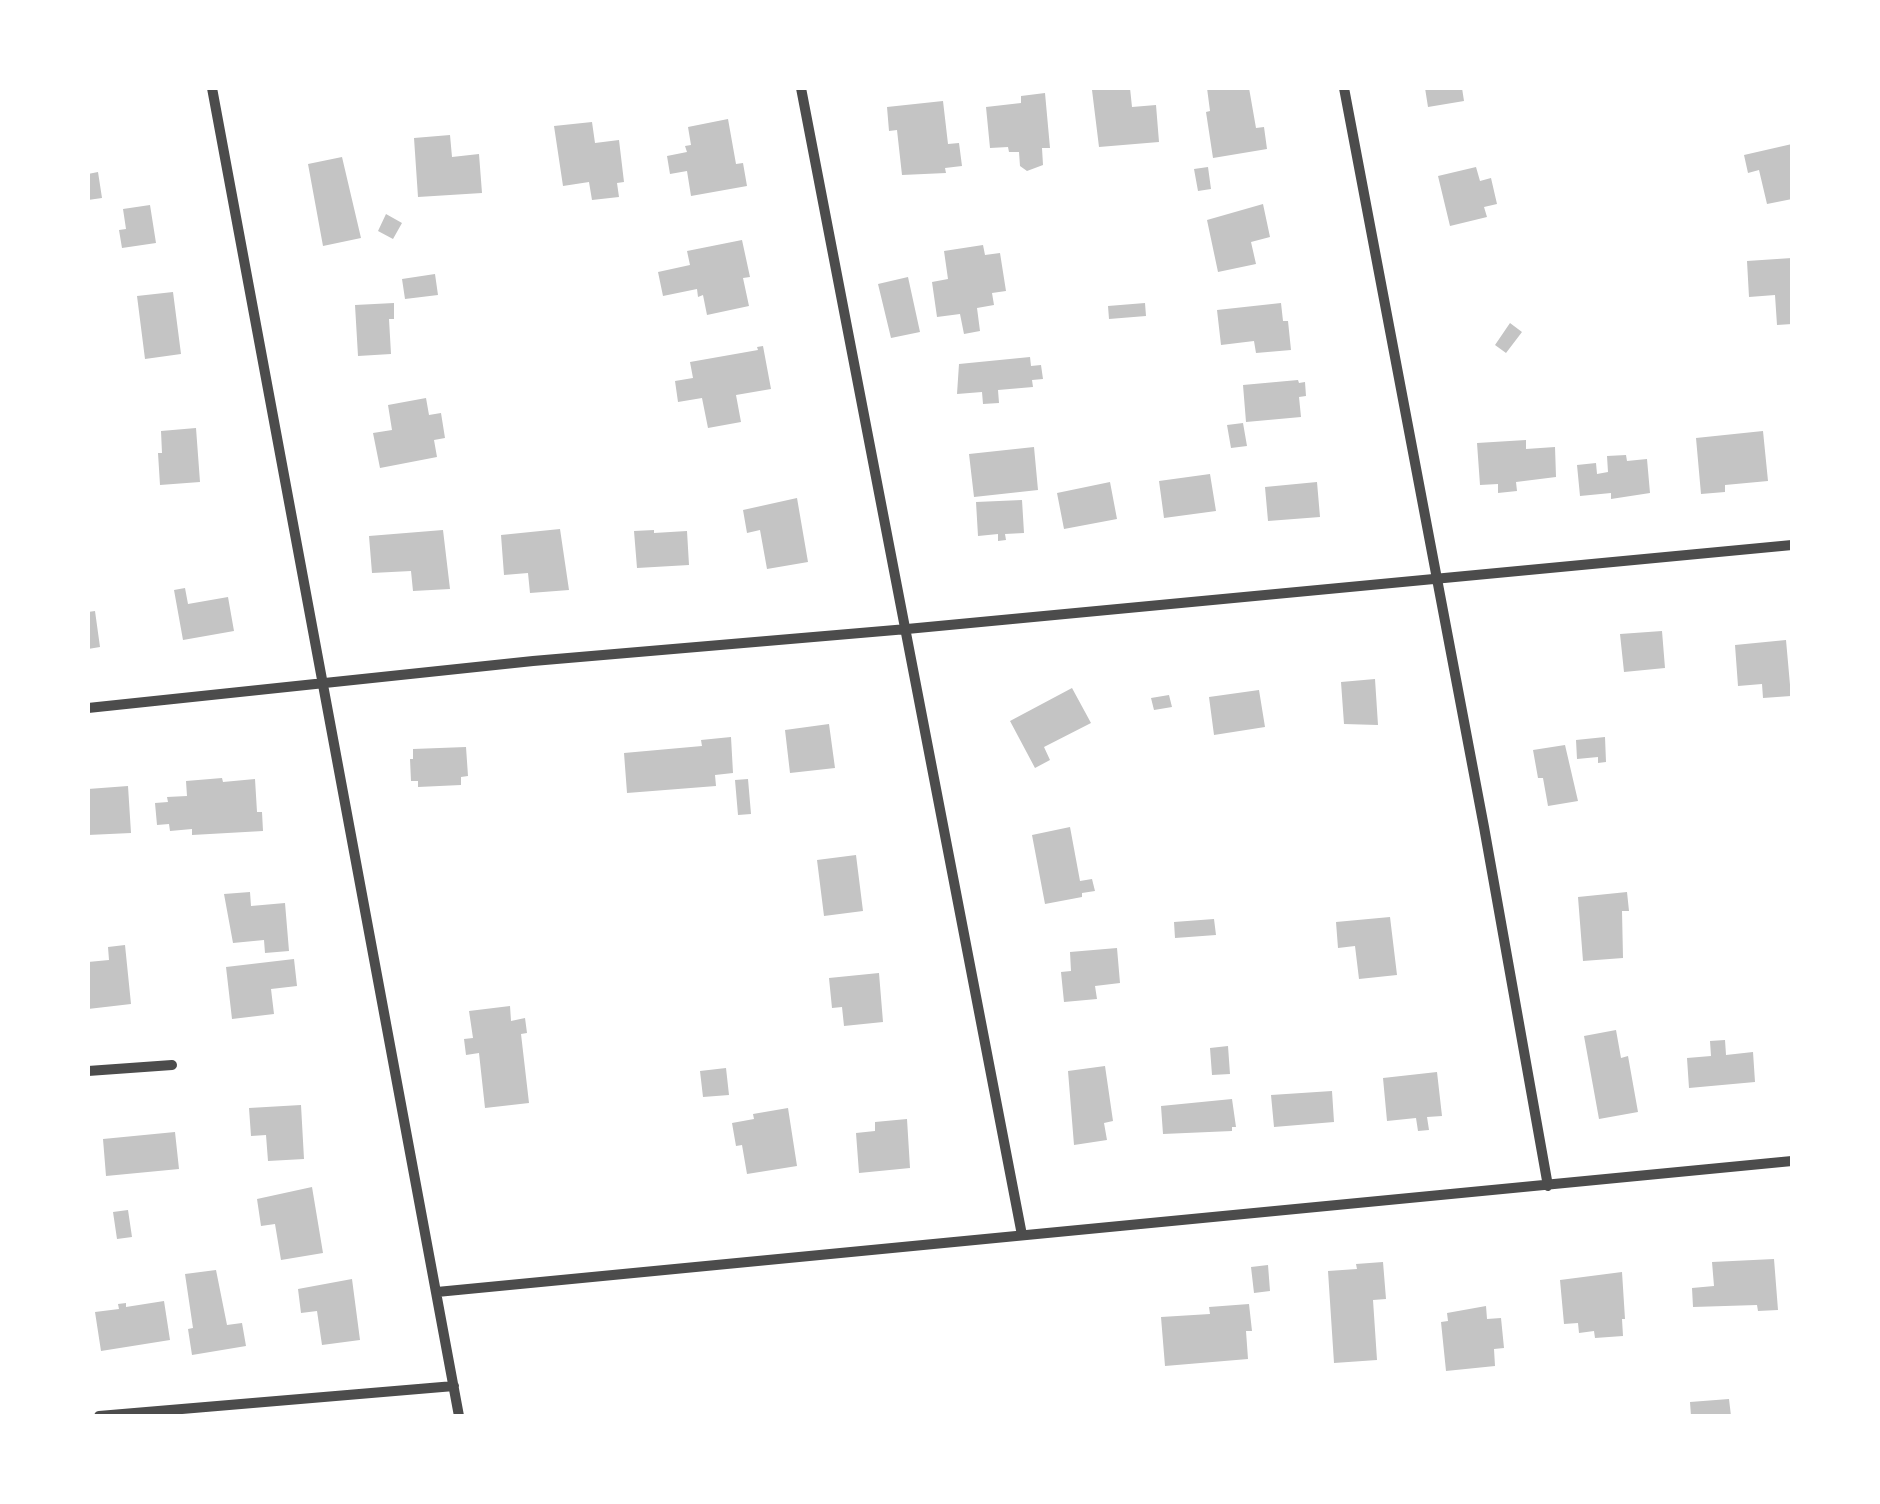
<!DOCTYPE html>
<html>
<head>
<meta charset="utf-8">
<style>
	body { margin:0 }
	#map { position:relative; width:1880px; height:1504px; overflow:hidden; background:#fff; font-family:"DejaVu Sans",sans-serif }
	canvas { display:block }
	.frame { position:absolute; inset:0; border:90px solid #fff; pointer-events:none }
</style>
</head>
<body>
<div id="map">
<canvas width="1880" height="1504"></canvas>
<div class="frame"></div>
</div>
<script>
const c = document.querySelector('canvas').getContext('2d');
c.lineJoin = 'round';
function fill(path, color) {
  c.fillStyle = color;
  c.fill(path, 'evenodd');
}
function trace(path, color, width, dash) {
  c.strokeStyle = color;
  c.lineWidth = width;
  c.lineCap = dash ? 'butt' : 'round';
  c.setLineDash(dash || []);
  c.stroke(path);
}
const building = new Path2D(`
	M1130,88L1132,107L1156,105L1159,142L1099,147L1092,90Z
	M1207,88H1249L1256,128L1264,127L1267,149L1213,158L1206,112L1210,111Z
	M1425,88H1462L1464,101L1428,107Z
	M1045,93L1050,148H1042L1043,165L1027,171L1020,166L1019,152H1009L1008,147L990,148L986,107L1021,103V96Z
	M943,101L948,144L959,143L962,166L945,168L946,173L902,175L897,130L889,131L887,107Z
	M728,119L736,164L743,163L747,186L691,196L687,171L670,174L667,156L687,152L685,146L691,145L688,127Z
	M592,122L595,143L619,140L624,182L617,183L619,197L592,200L589,182L563,186L554,126Z
	M450,135L452,157L479,154L482,193L418,197L414,138Z
	M1792,144V199L1767,204L1759,170L1748,173L1744,155Z
	M342,157L361,238L323,246L308,164Z
	M1208,167L1211,189L1198,191L1194,169Z
	M1476,167L1480,181L1491,178L1497,204L1484,207L1487,217L1450,226L1438,176Z
	M98,172L102,198L88,200V174Z
	M1263,204L1270,237L1251,242L1256,264L1218,272L1207,220Z
	M150,205L156,243L122,248L119,230L126,229L123,209Z
	M386,214L402,223L393,239L378,231Z
	M742,240L750,277L743,278L749,306L707,315L703,295L698,297L697,289L663,296L658,272L690,265L687,251Z
	M983,245L985,255L1000,253L1006,291L992,293L994,305L977,308L980,331L964,334L960,314L937,317L932,282L948,279L944,251Z
	M1792,258V324L1777,325L1775,295L1749,297L1747,261Z
	M435,274L438,295L405,299L402,279Z
	M908,277L920,332L891,338L878,284Z
	M173,292L181,354L145,359L137,296Z
	M394,303V319H389L391,354L358,356L355,305Z
	M1145,303L1146,316L1109,319L1108,306Z
	M1281,303L1283,321H1288L1291,350L1256,353L1254,341L1221,345L1217,310Z
	M1510,323L1522,332L1506,353L1495,345Z
	M763,346L771,389L736,395L741,422L708,428L702,398L678,402L675,381L693,378L690,362L758,350L757,347Z
	M1030,357L1031,366L1041,365L1043,379L1032,380L1033,387L998,390L999,403L983,404L982,392L957,394L959,364Z
	M1298,380L1299,383L1305,382L1306,396L1299,397L1301,417L1246,422L1243,385Z
	M426,398L429,415L441,413L445,438L434,440L437,457L380,468L373,433L392,430L388,405Z
	M1243,423L1247,446L1231,448L1227,425Z
	M196,428L200,482L160,485L158,453H162L161,431Z
	M1763,431L1768,481L1725,485V492L1701,494L1696,438Z
	M1526,440V449L1555,447L1556,477L1516,482L1517,491L1498,493V484L1480,485L1477,443Z
	M1034,447L1038,490L974,497L969,454Z
	M1626,455L1627,461L1647,459L1650,493L1611,499V493L1580,496L1577,465L1596,463L1597,474L1608,472L1607,456Z
	M1210,474L1216,511L1164,518L1159,481Z
	M1110,482L1117,519L1064,529L1057,493Z
	M1317,482L1320,517L1268,521L1265,487Z
	M797,498L808,562L767,569L760,530L747,533L743,510Z
	M1022,500L1024,533L1005,534L1006,540L998,541V534L978,536L976,502Z
	M560,529L569,590L530,593L528,573L504,575L501,535Z
	M443,530L450,589L413,591L411,571L372,573L369,536Z
	M654,530V533L687,531L689,565L637,568L634,531Z
	M185,588L188,604L228,597L234,631L183,640L174,590Z
	M95,611L100,647L88,649V612Z
	M1662,631L1665,668L1624,672L1620,634Z
	M1786,640L1791,696L1763,698L1762,684L1738,686L1735,645Z
	M1375,679L1378,725L1344,724L1341,682Z
	M1072,688L1091,723L1044,747L1050,760L1035,768L1010,721Z
	M1259,690L1265,727L1214,735L1209,697Z
	M1169,695L1172,707L1154,710L1151,698Z
	M829,724L835,768L790,773L785,730Z
	M731,737L733,773L715,775L716,786L627,793L624,753L702,746L701,740Z
	M1605,737L1606,762L1598,763V757L1577,759L1576,740Z
	M1565,745L1578,801L1548,806L1543,778H1538L1533,750Z
	M466,747L468,776L461,777V785L418,787V781H411L410,759H413V749Z
	M222,778L223,782L255,779L257,812H262L263,831L192,835V829L170,831L169,824L157,825L155,803L168,802L167,797L187,796L186,781Z
	M748,779L751,814L738,815L735,780Z
	M128,786L131,833L88,835V789Z
	M1070,827L1080,881L1092,879L1095,891L1082,893V897L1045,904L1032,835Z
	M856,855L863,911L824,916L817,860Z
	M250,892L251,906L285,903L289,951L265,953L264,940L233,943L224,894Z
	M1627,892L1629,911H1622L1623,958L1583,961L1578,897Z
	M1390,917L1397,975L1359,979L1355,946L1338,948L1336,922Z
	M1214,919L1216,935L1175,938L1174,922Z
	M125,945L131,1004L88,1009V962L109,960L108,947Z
	M1117,948L1120,983L1095,986L1097,999L1064,1002L1061,972L1071,971L1070,952Z
	M294,959L297,986L271,989L274,1014L232,1019L226,967Z
	M879,973L883,1022L844,1026L842,1007L832,1008L829,978Z
	M510,1006L511,1021L525,1018L527,1033L521,1034L529,1103L485,1108L479,1053L466,1055L464,1039L473,1038L469,1011Z
	M1616,1030L1621,1058L1628,1056L1638,1112L1599,1119L1584,1036Z
	M1725,1040L1726,1055L1753,1052L1755,1082L1689,1088L1687,1058L1711,1056L1710,1041Z
	M1228,1046L1230,1074L1212,1075L1210,1048Z
	M1105,1066L1113,1121L1104,1123L1107,1140L1074,1145L1068,1071Z
	M726,1068L729,1095L703,1097L700,1071Z
	M1437,1072L1442,1116L1427,1117L1429,1130L1418,1131L1416,1118L1387,1121L1383,1078Z
	M1332,1091L1334,1122L1274,1127L1271,1095Z
	M1232,1099L1236,1127H1232V1131L1163,1134L1161,1106Z
	M301,1105L304,1159L268,1161L266,1135L251,1136L249,1108Z
	M788,1108L797,1166L747,1174L742,1145L736,1146L732,1123L754,1119L753,1114Z
	M907,1119L910,1168L859,1173L856,1133L875,1131V1122Z
	M175,1132L179,1169L106,1176L103,1139Z
	M312,1187L323,1253L281,1260L275,1224L261,1226L257,1199Z
	M128,1210L132,1237L117,1239L113,1212Z
	M1774,1259L1778,1310L1758,1311L1757,1305L1693,1307L1692,1288L1714,1286L1712,1262Z
	M1383,1262L1386,1299L1373,1300L1377,1360L1334,1363L1328,1271L1357,1269L1356,1264Z
	M1268,1265L1270,1291L1254,1293L1251,1267Z
	M216,1270L227,1325L242,1323L246,1346L192,1355L188,1329L193,1328L185,1274Z
	M1622,1272L1625,1319H1622L1623,1336L1595,1338L1594,1331L1579,1333L1578,1323L1564,1324L1560,1280Z
	M352,1279L360,1340L322,1345L317,1311L301,1313L298,1289Z
	M164,1301L170,1340L101,1351L95,1312L119,1309L118,1304L126,1303V1307Z
	M1249,1304L1252,1331H1246L1248,1359L1165,1366L1161,1317L1210,1314L1209,1307Z
	M1486,1306L1487,1319L1501,1318L1504,1348L1494,1349L1495,1366L1446,1371L1441,1322L1448,1321L1447,1313Z
	M1729,1399L1731,1416H1691L1690,1402Z`);
const minor = new Path2D(`
	M212,88L459,1416
	M801,88L1022,1235
	M1344,88L1484,827L1548,1186
	M88,708L533,661L907,629L1792,545
	M88,1071L172,1065
	M437,1292L1792,1161
	M99,1416L454,1386`);
fill(building, '#c4c4c4');
trace(minor, '#4c4c4c', 10);
</script>
</body>
</html>
